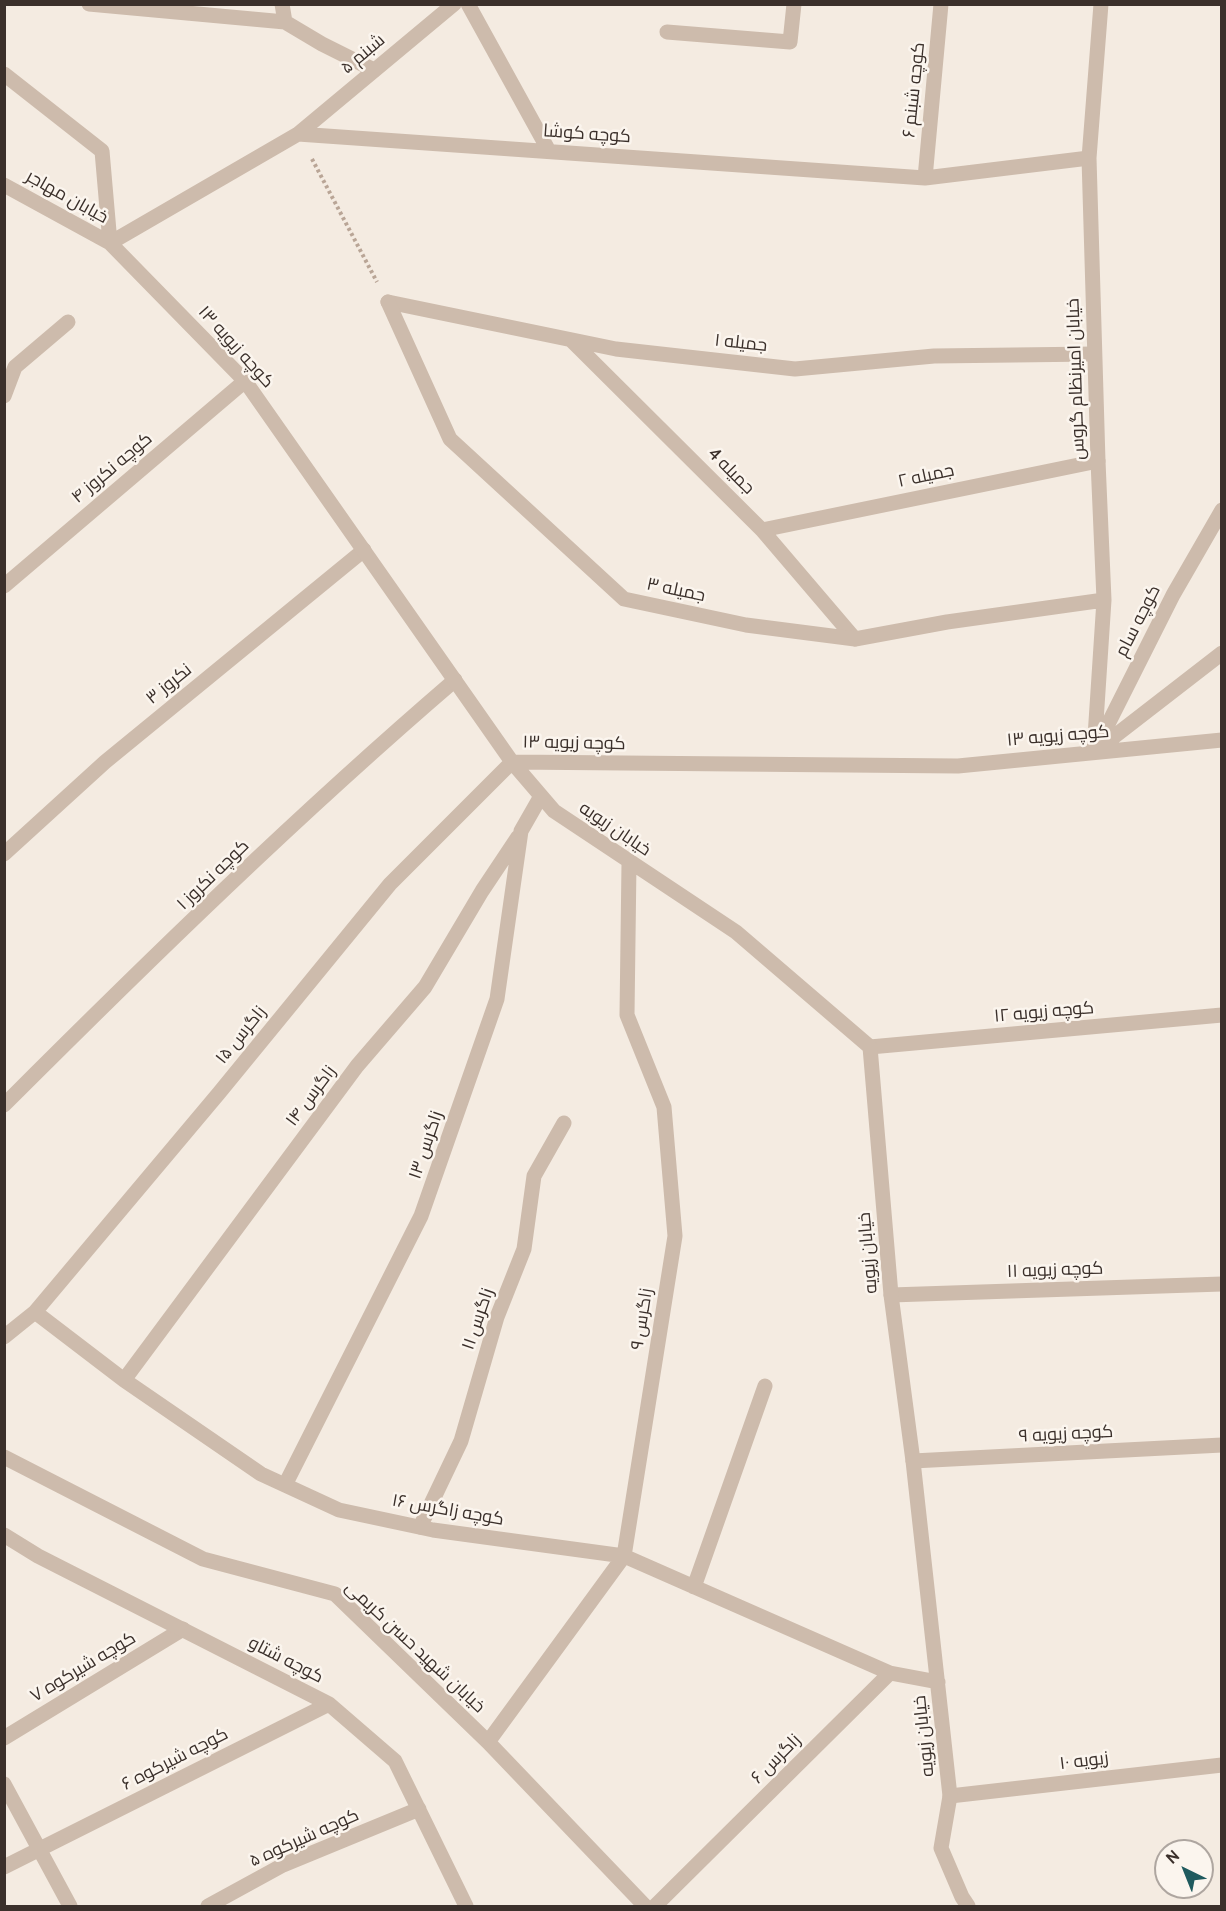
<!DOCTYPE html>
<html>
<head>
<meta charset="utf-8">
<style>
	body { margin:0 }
	#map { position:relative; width:1226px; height:1911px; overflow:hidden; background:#f4ebe1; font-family:Cabin,sans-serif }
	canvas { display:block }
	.frame { position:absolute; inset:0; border:6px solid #3b302b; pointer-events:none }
	.north { position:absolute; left:1154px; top:1839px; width:60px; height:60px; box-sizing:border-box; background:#fbf5ee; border:2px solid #aea6a0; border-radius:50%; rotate:317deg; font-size:16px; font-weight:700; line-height:24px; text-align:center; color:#3b302b }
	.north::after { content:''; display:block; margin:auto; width:21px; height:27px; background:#1f5a5e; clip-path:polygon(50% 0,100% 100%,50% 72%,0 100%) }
</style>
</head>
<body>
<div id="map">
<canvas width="1226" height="1911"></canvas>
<div class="frame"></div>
<div class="north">N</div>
</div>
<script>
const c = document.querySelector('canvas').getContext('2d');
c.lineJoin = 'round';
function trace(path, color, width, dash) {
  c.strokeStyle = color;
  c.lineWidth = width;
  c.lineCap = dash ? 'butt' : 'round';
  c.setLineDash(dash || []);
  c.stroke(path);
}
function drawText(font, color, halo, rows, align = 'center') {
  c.font = font + ' Cabin,Cairo,sans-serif';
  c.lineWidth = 5;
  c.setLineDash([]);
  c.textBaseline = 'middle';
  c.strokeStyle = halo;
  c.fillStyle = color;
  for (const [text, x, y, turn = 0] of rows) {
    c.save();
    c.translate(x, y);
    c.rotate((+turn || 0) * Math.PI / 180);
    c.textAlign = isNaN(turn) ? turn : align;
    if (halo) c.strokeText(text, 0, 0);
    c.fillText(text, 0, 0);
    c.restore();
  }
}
const path = new Path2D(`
	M312,159L377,282`);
const service = new Path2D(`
	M89,4L285,22L322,44L374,70
	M282,4L285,22
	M667,32L790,42L794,4
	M388,302L616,349L795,369L934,356L1094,354
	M571,340L762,530L855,639
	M4,396L15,367L68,322
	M762,530L1098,461
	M4,854L105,762L364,550
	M870,1047L1222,1015
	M4,1105C150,959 299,814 455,680
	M891,1295L1222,1284
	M913,1461L1222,1445
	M420,1527L461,1441L497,1317L524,1249L534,1176L564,1123
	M4,1738L183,1629
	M950,1796L1222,1765`);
const minor = new Path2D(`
	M468,4L549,151
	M4,74L102,151L110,243
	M298,134L454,4
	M925,178L941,4
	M4,185L110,243L245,381L512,762L958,766L1222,740
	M110,243L298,134L925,178L1089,158
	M388,302L450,439L624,599L746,625L855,639L947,622L1104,600
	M4,586L245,381
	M1098,744L1173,595L1222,510
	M1098,749L1222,653
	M1094,752L1104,600L1098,461L1089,158L1101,4
	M35,1312L124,1380L261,1474L339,1510L433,1530L624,1556L890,1673
	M4,1337L35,1312L219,1093L390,884L512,762L554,811L736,932L870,1047L891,1295L913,1461L950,1796L941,1848L962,1897L968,1906
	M124,1380L357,1066L425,987L482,891L518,837
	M4,1457L203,1559L335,1594L488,1742L645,1906
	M285,1485L421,1216L497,999L521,831L541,796
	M4,1535L38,1556L329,1704L395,1761L466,1906
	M694,1587L765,1386
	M488,1742L624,1556L675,1236L664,1107L627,1015L629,863
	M4,1784L70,1906
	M4,1867L329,1704
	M208,1906L283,1865L419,1809
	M655,1906L890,1673L938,1682`);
const streetNames = [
	["شبنم ۵",363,54,-40],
	["کوچه شبنم ۶",914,90,-84],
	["کوچه کوشا",587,134,4],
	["خیابان مهاجر",67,197,29],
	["جمیله ۱",741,343,6],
	["کوچه زیویه ۱۳",236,347,48],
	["خیابان امیرنظام گروس",1076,379,-92],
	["کوچه نکروز ۴",112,468,-40],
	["جمیله 4",731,471,45],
	["جمیله ۲",926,476,-12],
	["جمیله ۳",676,590,12],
	["کوچه سام",1138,621,-63],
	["نکروز ۳",169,684,-39],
	["کوچه زیویه ۱۳",1058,736,-5],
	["کوچه زیویه ۱۳",574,743,1],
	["خیابان زیویه",615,829,34],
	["کوچه نکروز ۱",213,875,-44],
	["کوچه زیویه ۱۲",1044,1012,-5],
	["زاگرس ۱۵",241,1035,-51],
	["زاگرس ۱۴",311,1096,-53],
	["زاگرس ۱۳",426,1145,-71],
	["خیابان زیویه",868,1253,-95],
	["کوچه زیویه ۱۱",1055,1270,-2],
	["زاگرس ۱۱",478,1319,-71],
	["زاگرس ۹",642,1319,-81],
	["کوچه زیویه ۹",1066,1434,-3],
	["کوچه زاگرس ۱۶",448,1510,10],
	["خیابان شهید حسن کریمی",415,1647,43],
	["کوچه شتاو",286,1660,27],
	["کوچه شیرکوه ۷",83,1667,-31],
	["خیابان زیویه",924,1736,-96],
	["کوچه شیرکوه ۶",175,1759,-27],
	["زاگرس ۶",776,1759,-45],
	["زیویه ۱۰",1084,1761,-7],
	["کوچه شیرکوه ۵",304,1838,-24]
];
trace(path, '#b9a596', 4, [3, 3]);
trace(service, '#cdbbac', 15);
trace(minor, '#cdbbac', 15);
drawText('18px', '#3b302b', '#fbf5ee', streetNames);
</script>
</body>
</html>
